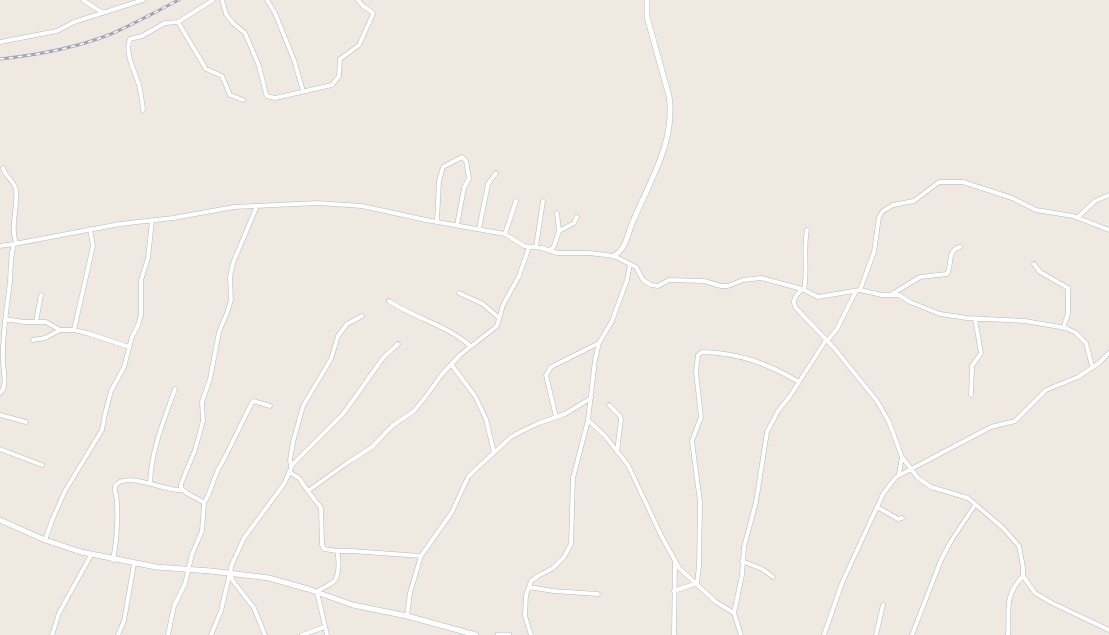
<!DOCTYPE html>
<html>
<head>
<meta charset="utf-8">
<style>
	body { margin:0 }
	canvas { display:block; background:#efe9e1 }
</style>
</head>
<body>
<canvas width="1109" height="635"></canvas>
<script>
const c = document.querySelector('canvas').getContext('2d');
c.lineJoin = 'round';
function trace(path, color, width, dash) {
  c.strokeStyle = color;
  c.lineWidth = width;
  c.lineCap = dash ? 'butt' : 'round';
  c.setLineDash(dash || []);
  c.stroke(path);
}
const minor = new Path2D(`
	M83,0L103,13
	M222,0L226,14L233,23L245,33L259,66L266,94L267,96L275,98L332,85L339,76L340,59L359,45L373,14L372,12L363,6L358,0
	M267,0L275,13L294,60L303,91
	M178,22L206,69L222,76L230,95L243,100
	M0,42L57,31L74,22L143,0
	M143,110C142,101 141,93 139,85C135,72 124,52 130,39L142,36L165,23L178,22L213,0
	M3,168C5,177 14,180 16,190C18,208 10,226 16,243
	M557,213L559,231
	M1077,218L1095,201L1109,195
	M437,221L439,181L443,167L462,157L466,161L469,178L464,188L457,225
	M479,229L488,184L496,173
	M505,234L516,201
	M0,246L14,244
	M536,247L543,201
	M550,251L554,246L559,231L574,223L577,217
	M1034,264L1040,272L1068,288V314L1063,328
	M802,289C796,296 791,300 796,308L835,349L877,401L889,422L902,457L918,478L931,487L968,498L1003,528L1019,546L1023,567V576L1035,593L1052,603L1109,630
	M804,290C808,270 803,250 807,230
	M860,290L882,295H899L910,302L940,314L967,318L1025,321L1066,328L1076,333L1086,343L1092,366
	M459,293L483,304L499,318
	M892,294L920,277L947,274C953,264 946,251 960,247
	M389,301C414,318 449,326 470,346
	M5,319L24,322H46L60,330H74L87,333L129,347
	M36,322L41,295
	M74,330L93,246L90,229
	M33,340L45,338L60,330
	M827,341L837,329L856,291
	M451,364L475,396L486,419L494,453
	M0,393C8,386 3,371 3,361C2,334 7,308 10,281C11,268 10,256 14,244L120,224L173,218L234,207L318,203L362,206L426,220L505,234L524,246L542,248L557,253H589L614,256L636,267L643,280L651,285L658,286L669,280L704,281L721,286H728L743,280L761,278L802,289L818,297L860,290L874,252L879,217L883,211L893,205L914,201L939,182H963L1012,198L1036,210L1073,216L1109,230
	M971,395L972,366L981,353L975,319
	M609,405L620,416L621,419L617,452
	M0,415L26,422
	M556,417L546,375L551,367L599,343
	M588,420L605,436L628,465L661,535L679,568L716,602L734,613
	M0,449L42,465
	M291,467L290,460L293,442L303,406L331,359L338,336L347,324L362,316
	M289,472L299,478L308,491L347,463L372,447L392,426L414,411L427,395L442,374L460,355L497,326L503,305L519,276L529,247
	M899,474L902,457
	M150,484C151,450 164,420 175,389
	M308,491L321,508L322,545L324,549L337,551
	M204,503C211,492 213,479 219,468C231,447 241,423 253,401L270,406
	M877,507L898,519L902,518
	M45,540L53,518L65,491L102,430L105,414L111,391L124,367L132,337L138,325L141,315V280L148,258L152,221
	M113,560C117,540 118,522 117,502C117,497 114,491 115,487C122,469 170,493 182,490
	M742,561L762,569L773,577
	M230,573L233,581L254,608L265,635
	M697,583L699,566L700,502L692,441L701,417L696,372L698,355L702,352C739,353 767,363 799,382
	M529,587L553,591L598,594
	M674,591L697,583
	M407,616L410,593L421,556L452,512L468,477L474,471L511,437L522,431L539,423L565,414L591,398
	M52,635L59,613L91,555
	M118,635L124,621L134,564
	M168,635L174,606L185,584L192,554L202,531L204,503C197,497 186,495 181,488V484L195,450L203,421L202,402L210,379L219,332L227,313L231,300L230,277L233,263L257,206
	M211,635L221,611L232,564L244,538L284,484L293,464L343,414L383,358L398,344
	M302,635L325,627
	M327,635L317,592C322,587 328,587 333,582C340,577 339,559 337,551H352L421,556
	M531,635L525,616L526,595L529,587L531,581L538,576L553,568L564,557L571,544L573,478L588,420L595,360L599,343L612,321L627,280L630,264
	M674,635L675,562
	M741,635L734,613L742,575L744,547L756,502L767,432L778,411L790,396L826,340
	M824,635L842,583L883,494L896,477L991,427L1015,421L1046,390L1078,377L1099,363L1109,353
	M876,635L883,605
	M912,635L941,560L951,541L975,505
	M1008,635C1010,610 1003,597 1023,576`);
const tertiary = new Path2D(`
	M614,256C628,247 627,233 634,219C650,181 676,140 669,96L647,17V0
	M0,520L45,540L81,552L156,567L211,571L269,578L308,589L353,605L407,616L476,635
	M498,635H509`);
const rail = new Path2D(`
	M0,59C37,55 76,48 111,34C134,24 157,11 179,0`);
trace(minor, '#b4b7c1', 5);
trace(tertiary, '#b4b7c1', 6);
trace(minor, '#fff', 4);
trace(tertiary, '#fff', 5);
trace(rail, '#a3a6b8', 3);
trace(rail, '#fff', 1.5, [4.5]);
</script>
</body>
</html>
